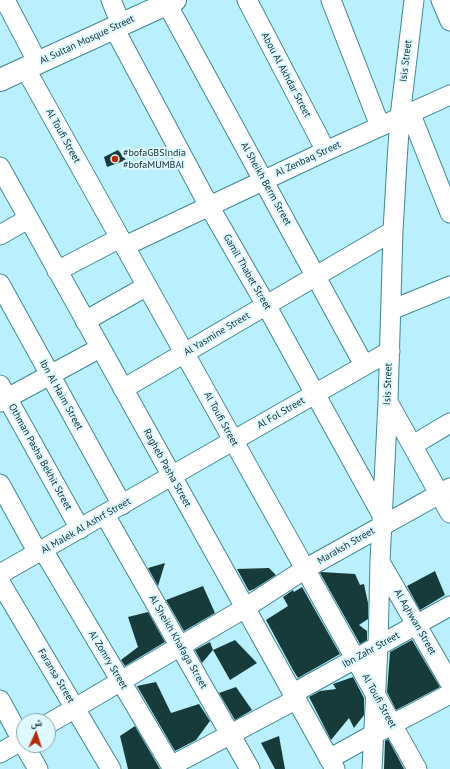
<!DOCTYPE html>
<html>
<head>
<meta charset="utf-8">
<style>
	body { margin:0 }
	#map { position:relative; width:450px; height:769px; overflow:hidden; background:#baf0fd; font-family:"PT Sans","Noto Naskh Arabic",sans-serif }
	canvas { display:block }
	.north { position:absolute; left:16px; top:713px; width:40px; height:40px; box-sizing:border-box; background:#def9ff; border:1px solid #8ca7ad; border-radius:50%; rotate:3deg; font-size:11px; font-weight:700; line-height:16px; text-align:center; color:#102d33 }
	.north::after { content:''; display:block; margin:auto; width:14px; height:18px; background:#b62b07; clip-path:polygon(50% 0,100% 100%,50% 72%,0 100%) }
</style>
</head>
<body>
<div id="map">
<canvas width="450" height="769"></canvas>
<div class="north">ش</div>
</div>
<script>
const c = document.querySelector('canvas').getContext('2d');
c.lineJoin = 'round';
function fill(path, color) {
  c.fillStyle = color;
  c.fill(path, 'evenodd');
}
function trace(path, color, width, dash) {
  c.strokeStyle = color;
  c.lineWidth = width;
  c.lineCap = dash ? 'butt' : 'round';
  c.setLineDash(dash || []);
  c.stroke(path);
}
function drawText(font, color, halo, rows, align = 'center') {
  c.font = font + ' "PT Sans",sans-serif';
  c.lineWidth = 4;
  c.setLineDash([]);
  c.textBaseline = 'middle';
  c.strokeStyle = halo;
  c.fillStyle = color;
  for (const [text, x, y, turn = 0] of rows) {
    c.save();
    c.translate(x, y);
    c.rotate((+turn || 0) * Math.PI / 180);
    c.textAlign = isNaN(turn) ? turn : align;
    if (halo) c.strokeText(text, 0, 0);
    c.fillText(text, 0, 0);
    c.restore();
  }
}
const building = new Path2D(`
	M118,150L126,160L107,167L104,157Z
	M165,563L158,586L148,568Z
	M269,568L276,575L254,589L249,591L237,569Z
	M435,571L445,595L420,610L407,586Z
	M321,572L355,574L360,585L364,584L368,603V619L359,625L367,631V640L360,644L320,573Z
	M203,586L215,613L184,631L166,600Z
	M302,587L340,654L298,678L293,670L266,620L288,606L283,597L293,590L294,592Z
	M148,612L165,642L125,666L121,660L138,647L128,617Z
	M235,640L257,663L230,680L213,650Z
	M412,640L440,687L396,710L387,692L390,652Z
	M210,642L213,650L202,663L195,650Z
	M353,677L364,698V715L354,728L349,718L331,740L309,697L320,691L336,689L333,684Z
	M156,682L171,713L199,704L210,721L196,740L175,751L137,686Z
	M236,687L252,710L235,720L219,693Z
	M135,726L160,769H128L120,736Z
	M279,736L285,769H275L261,743Z
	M388,739L404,769H384L385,741Z`);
const minor = new Path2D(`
	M5,0L38,63
	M111,0L121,24
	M247,0L326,151
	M331,0L380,126
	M441,0L450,21
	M167,4L364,365
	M114,28L209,206L266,305L382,515
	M25,68L417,769
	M410,112L450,213
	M0,167L335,769
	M0,235L28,219
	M125,246L326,151L450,95
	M57,271L120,238
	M0,284L122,505
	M391,310L450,286
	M85,321L147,286
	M0,385L80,529
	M123,389L393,231
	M0,402L100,348
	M388,402L450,513
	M413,445L450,423
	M0,484L38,553
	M105,515L250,769
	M43,550L173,769
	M380,562L450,683
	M0,574L390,351
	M0,582L111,769
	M292,694L450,606
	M0,700L24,744
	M48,724L245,608L305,569L450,488
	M24,745L38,769
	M0,753L24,739
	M329,759L374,734L450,694
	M171,766L295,700
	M372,769L378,646L380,561L388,402L393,231L397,161L400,117L414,0`);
const major = new Path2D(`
	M0,80L175,0`);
const markers = [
	[115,159,4,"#b62b07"]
];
const streetNames = [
	["Al Sultan Mosque Street",87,40,-25],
	["Isis Street",406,61,-83],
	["Abou Al Akhdar Street",286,75,62],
	["Al Toufi Street",63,136,61],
	["Al Zenbaq Street",308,159,-25],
	["Al Sheikh Berm Street",266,184,61],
	["Gamil Thabet Street",247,272,60],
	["Al Yasmine Street",217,334,-31],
	["Isis Street",388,384,-88],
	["Ibn Al Haim Street",61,395,61],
	["Al Fol Street",281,413,-30],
	["Al Toufi Street",221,419,61],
	["Othman Pasha Bekhit Street",40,457,61],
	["Ragheb Pasha Street",167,468,61],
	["Al Malek Al Ashrf Street",86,526,-30],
	["Maraksh Street",346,546,-30],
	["Al Aqhwan Street",415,622,60],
	["Al Sheikh Khafaga Street",178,642,60],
	["Ibn Zahr Street",371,650,-29],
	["Al Zomry Street",108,660,59],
	["Faransa Street",56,676,59],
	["Al Toufi Street",379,701,61]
];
const poiNames = [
	["#bofaGBSIndia",123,153],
	["#bofaMUMBAI",123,165]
];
fill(building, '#173b3a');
trace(minor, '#418695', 21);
trace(major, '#418695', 24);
trace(minor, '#fff', 19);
trace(major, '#fff', 22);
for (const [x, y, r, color] of markers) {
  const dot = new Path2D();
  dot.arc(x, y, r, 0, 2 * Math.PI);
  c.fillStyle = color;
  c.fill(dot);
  trace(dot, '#def9ff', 1.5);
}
drawText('10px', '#102d33', '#def9ff', streetNames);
drawText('10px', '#102d33', '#def9ff', poiNames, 'left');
</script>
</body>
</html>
